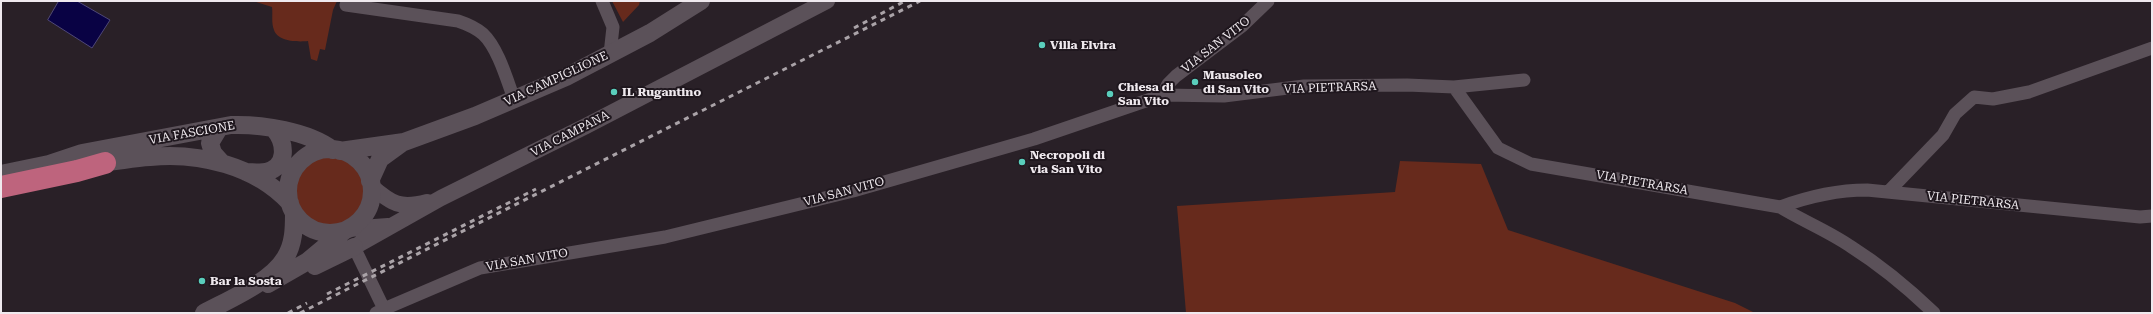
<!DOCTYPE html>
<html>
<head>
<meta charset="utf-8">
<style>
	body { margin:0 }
	#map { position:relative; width:2153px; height:314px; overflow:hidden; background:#292027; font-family:"Roboto Serif",serif }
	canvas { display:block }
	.frame { position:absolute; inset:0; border:2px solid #efe9ee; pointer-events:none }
</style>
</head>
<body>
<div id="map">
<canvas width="2153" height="314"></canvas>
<div class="frame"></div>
</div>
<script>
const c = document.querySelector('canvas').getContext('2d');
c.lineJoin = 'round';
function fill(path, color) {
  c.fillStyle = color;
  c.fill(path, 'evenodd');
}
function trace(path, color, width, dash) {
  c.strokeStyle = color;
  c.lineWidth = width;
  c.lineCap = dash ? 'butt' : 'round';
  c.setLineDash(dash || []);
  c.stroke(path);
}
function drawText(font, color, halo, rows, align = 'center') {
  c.font = font + ' "Roboto Serif",serif';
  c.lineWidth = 4;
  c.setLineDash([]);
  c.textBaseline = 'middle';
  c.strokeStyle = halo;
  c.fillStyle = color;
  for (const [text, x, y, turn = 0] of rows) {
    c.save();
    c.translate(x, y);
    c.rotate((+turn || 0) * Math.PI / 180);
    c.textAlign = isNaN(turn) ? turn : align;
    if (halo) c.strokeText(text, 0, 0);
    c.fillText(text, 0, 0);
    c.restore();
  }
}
const green = new Path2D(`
	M253,1H337L333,10L325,50L320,49L317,61L311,59L308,41C299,42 278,42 274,30C271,23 273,14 272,7Z
	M612,1H640L639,5L623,22Z
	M294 191a35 35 0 1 1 70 0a35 35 0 1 1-70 0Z
	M1400,161L1481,164L1508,230L1735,303L1755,313H1186L1177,206L1395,192Z`);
const water = new Path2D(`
	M59,1H77L110,20L92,48L48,20Z`);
const minor = new Path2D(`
	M602,1L613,27L610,54
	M346,5L458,21C467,24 476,28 483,34C498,48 507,80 514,99
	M1454,87L1524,80
	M1163,95L1224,96L1304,86L1407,85L1454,87L1498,148L1531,164L1780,207C1810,196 1836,190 1867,190L2140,217L2152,216
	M1889,191L1943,135L1955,114L1974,97L1993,99L2029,92L2152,48
	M1780,207C1803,221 1828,231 1850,246C1880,265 1908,288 1934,313
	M354,247L384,309L376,313
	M384,309L480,268L665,237L853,191L1034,139L1163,95L1168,84L1176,76L1242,26L1268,1`);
const tertiary = new Path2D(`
	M371,186C392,204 400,209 427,202
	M348,229L388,226
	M354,247L441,198L586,126L827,1`);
const secondary = new Path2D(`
	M219,128L210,143L213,153L221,162
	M288 191a42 42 0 1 1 84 0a42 42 0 1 1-84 0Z
	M340,151L404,142L475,116L566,77L650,33L701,1
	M92,163C111,163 130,158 150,157C199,152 256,166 290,203
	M246,172C252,172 260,173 266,172C288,167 286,143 274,129
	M1,174L49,164L82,153L231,125C262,124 308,131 333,150
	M370,181L380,159L402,143
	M315,266L354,247
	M268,284L308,261L344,231
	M204,313C228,300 271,282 285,258C294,244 294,228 294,213`);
const motorway = new Path2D(`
	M1,187L77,171L105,163`);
const rail = new Path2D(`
	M854,28L905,1
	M327,294L536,189
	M288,313L307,303
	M300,313L920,1`);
const markers = [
	[1042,45,4,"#5acebc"],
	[1195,82,4,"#5acebc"],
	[614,92,4,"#5acebc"],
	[1110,94,4,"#5acebc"],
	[1022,162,4,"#5acebc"],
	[202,281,4,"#5acebc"]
];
const poiNames = [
	["Villa Elvira",1050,45],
	["Mausoleo",1203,75],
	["di San Vito",1203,89],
	["Chiesa di",1118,87],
	["San Vito",1118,101],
	["IL Rugantino",622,92],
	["Necropoli di",1030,155],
	["via San Vito",1030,169],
	["Bar la Sosta",210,281]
];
const streetNames = [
	["VIA SAN VITO",1216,45,-38],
	["VIA CAMPIGLIONE",556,79,-25],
	["VIA PIETRARSA",1330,88,-2],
	["VIA FASCIONE",192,133,-10],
	["VIA CAMPANA",570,134,-27],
	["VIA PIETRARSA",1642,183,10],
	["VIA SAN VITO",844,192,-15],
	["VIA PIETRARSA",1973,201,6],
	["VIA SAN VITO",527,260,-10]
];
fill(green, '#672a1c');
fill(water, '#090244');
trace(water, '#4e4777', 1);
trace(minor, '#5b5159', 13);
trace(tertiary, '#5b5159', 16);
trace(secondary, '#5b5159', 18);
trace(motorway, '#be647d', 22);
trace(rail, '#aaa3a8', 3, [5, 5]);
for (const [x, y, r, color] of markers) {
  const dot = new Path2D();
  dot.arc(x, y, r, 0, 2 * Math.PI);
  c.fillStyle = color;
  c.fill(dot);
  trace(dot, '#1f171e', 1.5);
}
drawText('bold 12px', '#efe9ee', '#1f171e', poiNames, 'left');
drawText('12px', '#efe9ee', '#1f171e', streetNames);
</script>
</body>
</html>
